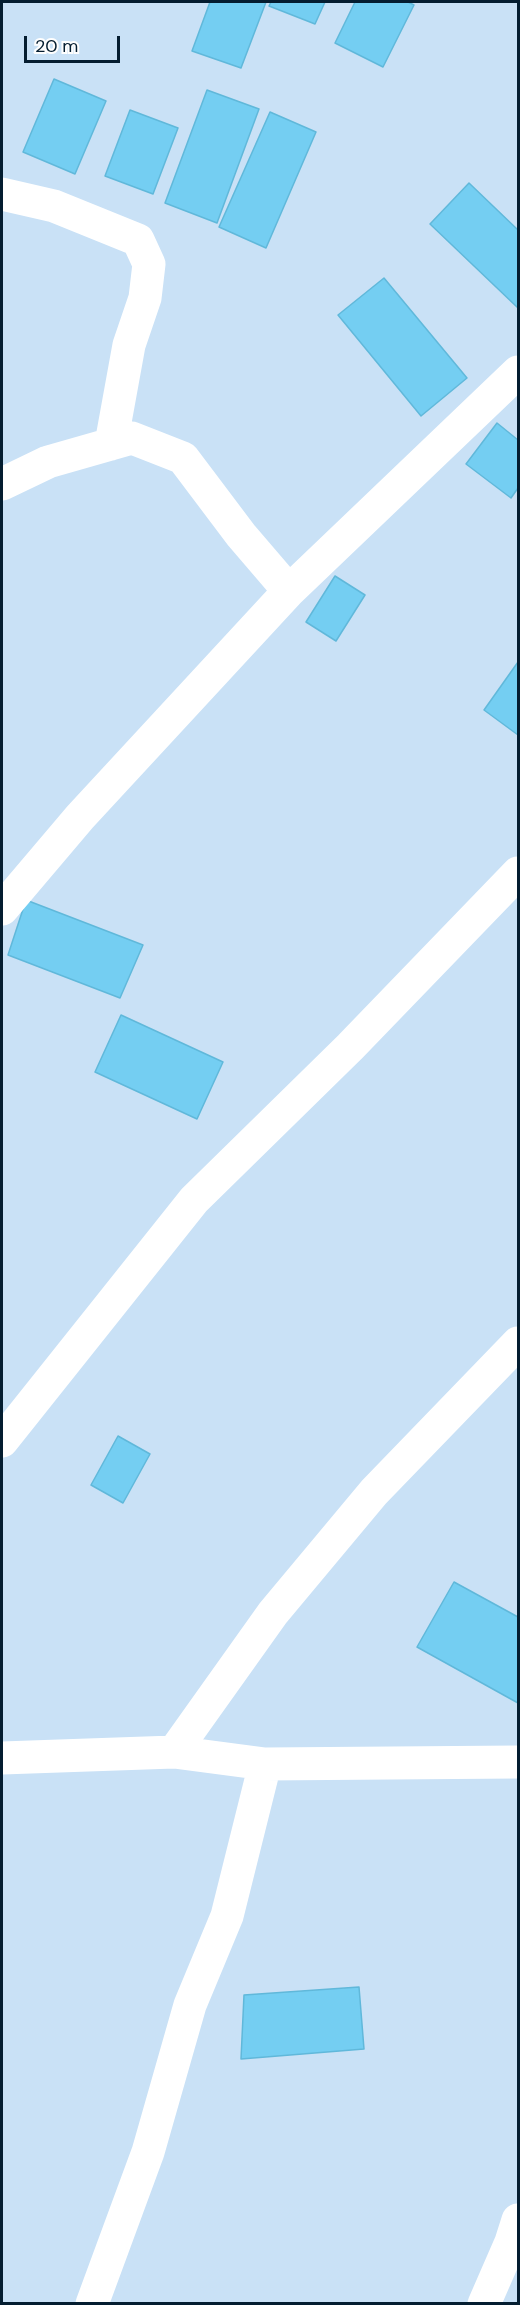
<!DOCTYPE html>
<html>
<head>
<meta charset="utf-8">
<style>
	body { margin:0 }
	#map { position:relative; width:520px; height:2305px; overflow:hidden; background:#c9e1f6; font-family:"DM Sans",sans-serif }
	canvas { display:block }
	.frame { position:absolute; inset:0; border:3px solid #041d30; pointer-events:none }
	.scale { position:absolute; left:24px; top:36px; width:96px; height:27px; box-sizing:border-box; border:3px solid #041d30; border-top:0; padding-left:8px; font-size:18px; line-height:21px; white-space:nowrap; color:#041d30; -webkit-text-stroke:4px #fefefe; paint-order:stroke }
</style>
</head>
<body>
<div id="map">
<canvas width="520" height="2305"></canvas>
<div class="frame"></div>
<div class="scale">20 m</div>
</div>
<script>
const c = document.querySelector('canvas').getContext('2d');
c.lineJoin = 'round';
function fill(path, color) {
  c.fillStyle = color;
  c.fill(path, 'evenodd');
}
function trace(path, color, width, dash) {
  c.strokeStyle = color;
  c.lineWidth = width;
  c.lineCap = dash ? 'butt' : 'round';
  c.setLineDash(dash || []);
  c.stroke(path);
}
const building = new Path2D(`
	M210,2H266L241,68L192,51Z
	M271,2H325L315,24L269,6Z
	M355,2H408L414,5L383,67L335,43Z
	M54,79L106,101L75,174L23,152Z
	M207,90L259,109L217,223L165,203Z
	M130,110L178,128L153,194L105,176Z
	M270,112L316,132L266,248L219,227Z
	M469,183L518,230V308L430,224Z
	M384,278L467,378L421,416L338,315Z
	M497,423L518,440V488L511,498L466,464Z
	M335,576L365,595L336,641L306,622Z
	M518,662V735L484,710Z
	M26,900L143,945L120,998L8,955Z
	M121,1015L223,1062L197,1119L95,1072Z
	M118,1436L150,1454L123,1503L91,1485Z
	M454,1582L518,1617V1703L417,1647Z
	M359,1987L364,2049L241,2059L244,1995Z`);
const minor = new Path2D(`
	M2,194L54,206L138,240L149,264L145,298L129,345L111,444
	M2,484L48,462L132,438L183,458L241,535L289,591
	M2,909L80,817L289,591L518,372
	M2,1441L194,1200L350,1047L518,873
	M174,1752L273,1613L374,1492L518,1343
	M2,1758L174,1752L265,1764L518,1762
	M92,2304L148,2152L190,2005L227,1916L265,1764
	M484,2304L511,2242L518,2220`);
fill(building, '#74cef2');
trace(building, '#60b8da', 1.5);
trace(minor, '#fff', 33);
</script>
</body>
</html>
